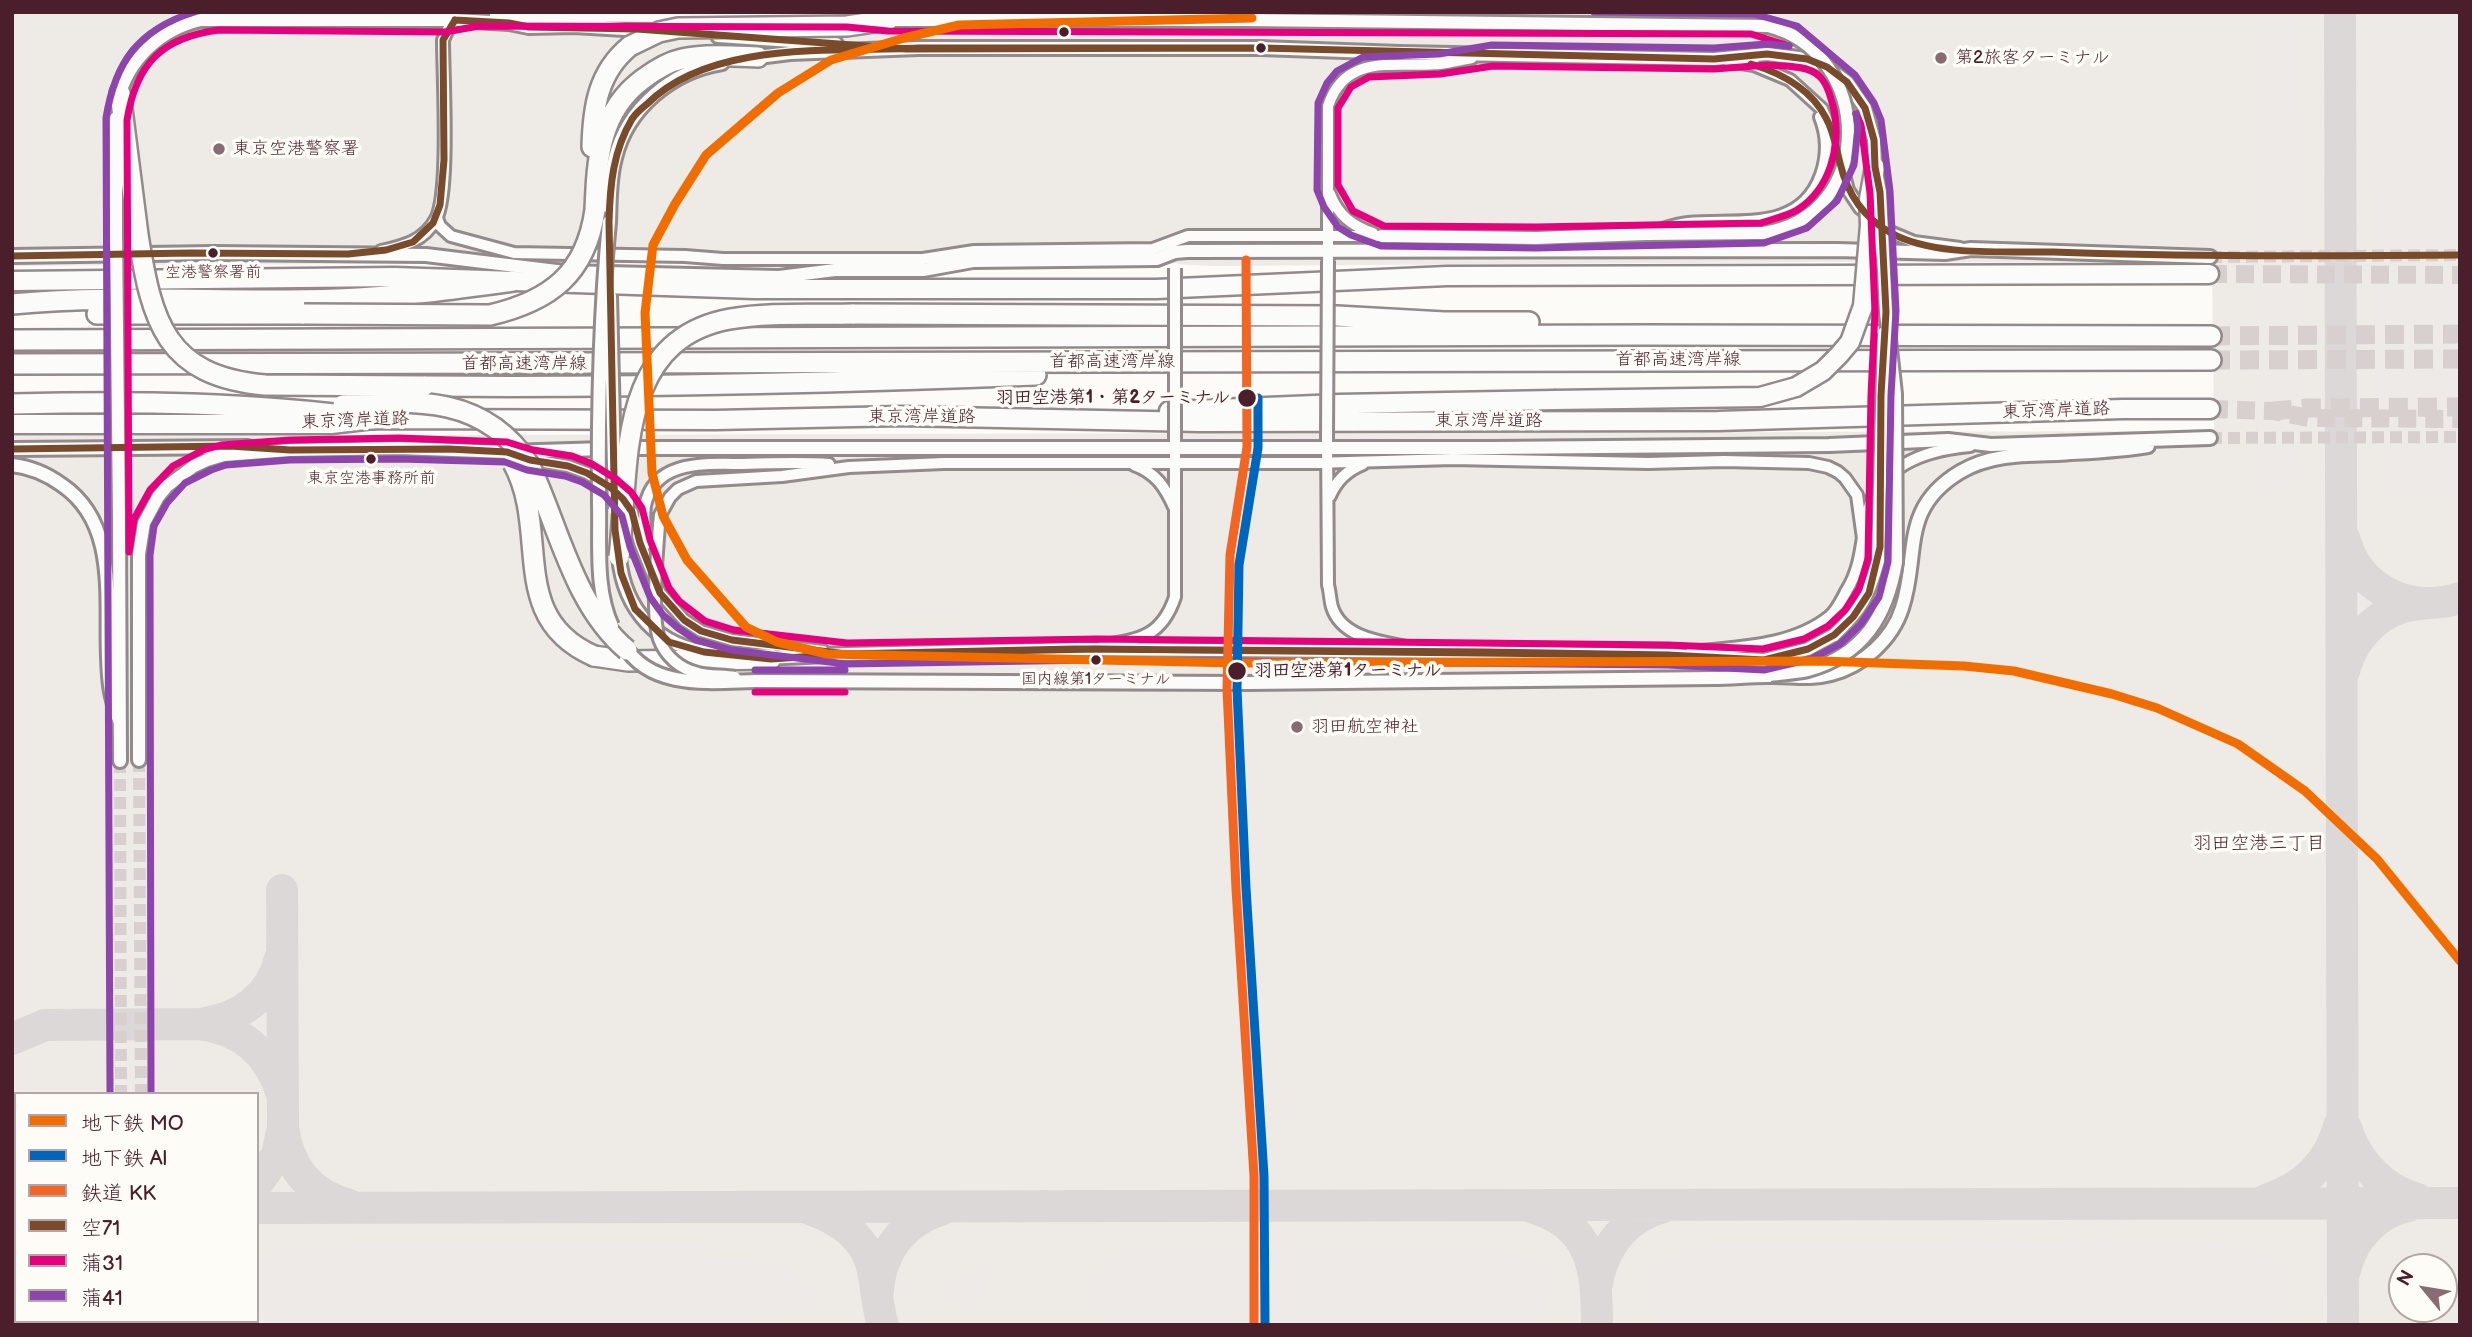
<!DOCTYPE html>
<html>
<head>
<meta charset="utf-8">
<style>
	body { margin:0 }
	#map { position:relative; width:2472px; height:1337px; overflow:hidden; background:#fcfbf8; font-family:"Balsamiq Sans","Klee One",sans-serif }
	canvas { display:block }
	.frame { position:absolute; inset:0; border:14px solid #4a1f2b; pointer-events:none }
	.legend { position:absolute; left:14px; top:1092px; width:245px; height:231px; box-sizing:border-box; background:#fdfcf7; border:2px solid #b5a4a5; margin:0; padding:9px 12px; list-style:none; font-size:21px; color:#4a1f2b }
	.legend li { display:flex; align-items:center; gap:14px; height:35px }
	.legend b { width:35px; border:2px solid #b5a4a5 }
	.north { position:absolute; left:2388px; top:1253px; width:70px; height:70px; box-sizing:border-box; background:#fdfcf7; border:2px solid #b5a4a5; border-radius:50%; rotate:300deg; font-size:19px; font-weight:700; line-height:28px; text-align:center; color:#4a1f2b }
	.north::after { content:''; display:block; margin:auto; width:24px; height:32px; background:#886c73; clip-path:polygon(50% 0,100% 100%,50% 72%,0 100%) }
</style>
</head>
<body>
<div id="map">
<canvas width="2472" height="1337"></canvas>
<div class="frame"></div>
<ul class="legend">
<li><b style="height:9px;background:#f16d00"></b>地下鉄 MO</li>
<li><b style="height:9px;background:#0065bd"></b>地下鉄 Al</li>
<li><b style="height:9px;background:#f26522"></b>鉄道 KK</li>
<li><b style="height:9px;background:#7a4b2a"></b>空71</li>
<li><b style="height:9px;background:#e5007d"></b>蒲31</li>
<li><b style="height:9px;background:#8e44ad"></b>蒲41</li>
</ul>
<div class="north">N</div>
</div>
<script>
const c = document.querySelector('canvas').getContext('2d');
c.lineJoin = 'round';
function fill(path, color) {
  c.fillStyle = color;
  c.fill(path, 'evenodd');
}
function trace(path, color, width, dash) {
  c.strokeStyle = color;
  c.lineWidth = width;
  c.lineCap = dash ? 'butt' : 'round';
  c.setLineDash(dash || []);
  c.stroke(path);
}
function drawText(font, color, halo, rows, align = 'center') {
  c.font = font + ' "Balsamiq Sans","Klee One",sans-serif';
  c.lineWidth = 7;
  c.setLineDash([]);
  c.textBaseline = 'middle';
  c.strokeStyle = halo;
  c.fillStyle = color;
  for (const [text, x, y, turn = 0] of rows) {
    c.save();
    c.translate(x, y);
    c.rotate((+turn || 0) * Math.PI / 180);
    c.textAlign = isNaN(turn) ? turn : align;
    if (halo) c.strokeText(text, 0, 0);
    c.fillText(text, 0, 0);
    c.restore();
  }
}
const built = new Path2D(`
	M12,12H2460V1325H12V436L2214,431L2212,263L1836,262L1215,266L1153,263H508L12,266ZM16,1094H257V1321H16ZM2402,1267H2444V1309H2402Z`);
const green = new Path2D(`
	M2251,12H2295L2296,18L2301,219L2299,449L2294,466L2277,492H2260L2254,485L2253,476Z
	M2370,12H2460V494H2378Z
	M1074,473L1136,476L1150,485L1074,482Z
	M886,605L964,611L955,620L918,617L886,609Z
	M1038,607L1147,608V615H1102L1087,621H1038Z
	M2202,1243C2231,1246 2292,1249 2291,1289C2291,1306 2283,1316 2270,1325H1671C1662,1321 1649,1314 1647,1303C1643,1289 1652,1267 1664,1259C1679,1250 1700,1247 1717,1244Z
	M702,1245L703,1259C741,1261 780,1261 809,1288V1297C791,1316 767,1323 741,1325H254L249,1321H257V1262L273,1255L320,1246Z
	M1460,1246C1488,1250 1557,1252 1546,1298C1543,1311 1534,1319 1522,1325H1109C1087,1315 1081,1286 1097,1269C1110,1255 1131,1251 1148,1249Z
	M2428,1256C2442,1259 2459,1265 2460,1281C2460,1288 2462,1301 2459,1308C2447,1337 2366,1323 2402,1268V1309H2444V1267H2403L2415,1259Z
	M974,1265C988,1282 986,1299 974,1317C961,1311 947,1306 946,1289Z
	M43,1321H119L111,1325H48Z`);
const taxiway = new Path2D(`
	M2340,12L2343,1325
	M2344,538C2358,590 2409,614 2460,598
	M2344,671C2353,635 2383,606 2421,604
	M282,890L283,1127C288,1168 310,1194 349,1205
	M201,1024C239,1018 270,998 280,959
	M12,1039L45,1025L200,1024C240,1029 268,1051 281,1091
	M2346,1128C2357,1162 2382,1189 2417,1199
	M257,1184L277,1155L283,1127
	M12,1194L16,1196
	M2266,1200C2302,1188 2329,1164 2339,1126
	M1531,1207C1593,1224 1597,1270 1597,1325
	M257,1208L2460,1203
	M810,1209C839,1219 867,1238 873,1271C877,1289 877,1307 883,1325
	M12,1223L16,1221
	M2345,1270C2352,1239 2377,1212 2408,1206
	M1597,1283C1604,1246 1625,1218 1663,1207
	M878,1291C881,1250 904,1221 943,1209
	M184,1321L186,1325`);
const tertiaryTunnel = new Path2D(`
	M2210,257L2460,255
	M2210,438L2460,437
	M139,760L141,1094
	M120,761L121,1094
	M121,1321V1325
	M141,1321V1325`);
const trunkTunnel = new Path2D(`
	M2209,274L2460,275
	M2210,409L2273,411L2309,418L2460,419`);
const motorwayTunnel = new Path2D(`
	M2211,336L2460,334
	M2211,360L2460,359
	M2273,411L2308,408L2460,407`);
const minor = new Path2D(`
	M1728,61L1754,65L1790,80L1822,109L1833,134L1848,190L1860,208L1890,232L1914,242L1960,248
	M1330,194C1338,215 1352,226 1373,233
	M437,218L440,226L451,236L514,253L685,256L723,259H923L974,251L1153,249L1188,236H1382
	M1656,231C1666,228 1677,224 1688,223C1737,218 1800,234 1821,175C1828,155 1828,137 1820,117
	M381,251C404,246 424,241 436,219C450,193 443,75 443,40L449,27L455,20
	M1328,258V106C1346,52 1395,68 1440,64C1450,63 1461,60 1472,58
	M1327,436L1328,585C1330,592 1330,600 1332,607C1342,639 1384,642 1412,648
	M526,459L568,466L587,473L610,487L623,499L632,512L640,543L660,593L684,620L701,631L732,640L823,651
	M1134,465C1156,473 1165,487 1174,507
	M1330,496C1336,481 1348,470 1363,464
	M659,525L660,515L670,497L678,489L696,481L782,476L849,467L944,463H1314L1453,459L1648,463L1724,461L1809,463L1828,467L1838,472L1845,478L1857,495L1864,546
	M646,544C645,532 643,519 645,506C654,459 706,464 743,464C772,463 801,462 829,464
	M1103,645C1140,640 1162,636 1175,597V432
	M1691,652C1737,647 1791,647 1829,617C1837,611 1842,599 1847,590C1861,567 1861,545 1866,519C1875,467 1924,450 1970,446`);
const tertiary = new Path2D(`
	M496,15L839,17
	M718,36L836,44
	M750,58L790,53L918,48H1261L1400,53L1714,59L1767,54L1807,59L1827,67L1847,82L1865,108L1874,140
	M118,100C128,59 161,29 201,20H455L509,23L529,27L574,26L658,31
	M609,222C610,201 609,179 615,158C627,108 672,71 722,63
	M116,233V118
	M1382,236L1536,238L1646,234L1763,233
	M12,256L213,253L426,255L565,272L779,277L835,270H923L973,261L1157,259L1175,252L1187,251L1837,250L1945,253L1971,249L2210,257
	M12,449L248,447
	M12,465C30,467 47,474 62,485C128,530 99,625 111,692C113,703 117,713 120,724
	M119,518L120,761
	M619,557C624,610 658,648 713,653
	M766,658L846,654L1075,649L1485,652L1668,655L1764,660L1808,649L1834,635
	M755,681L1248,683L1714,678C1732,678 1749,676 1767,676C1789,675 1809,680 1831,674C1862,666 1892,640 1902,608C1920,554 1899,509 1960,472C1990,454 2024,455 2058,454C2088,452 2118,451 2148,446
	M139,760V554L144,523L158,497L167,486L194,466L207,460L224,455L290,450L399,448L507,452L636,448H1491L1829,445L1948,440L1991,445L2210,438`);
const trunk = new Path2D(`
	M12,281L395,277L754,289H1156L1447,276L2209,274
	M1169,411L1339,404L1554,400
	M12,424H331L373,419L716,420L901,416L1200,422L1718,421L2123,409H2210`);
const motorway = new Path2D(`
	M120,93L138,235
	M592,147C593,107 598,72 630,46
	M595,210C597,160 599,111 643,79C655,70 668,62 682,59C707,54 732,56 758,57
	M12,304C120,294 230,303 338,299C397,297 455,289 513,281
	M97,314H304
	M852,314L1337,316L1444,322H1529
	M12,340L1644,335L2211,336
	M12,364L2211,360
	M424,386C628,388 832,383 1036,375
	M12,404C132,401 254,402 373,419
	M594,656L628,661L771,659`);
const minorBridge = new Path2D(`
	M1175,432V268
	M1327,436L1328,261
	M659,525C657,553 651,615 659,639C665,656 680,669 698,673C710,676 723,675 735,677`);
const tertiaryBridge = new Path2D(`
	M888,20H1245L1768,26C1874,53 1877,216 1763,233
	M609,222C600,317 598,410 599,505C600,545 595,589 612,626
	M116,233L119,518
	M610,296L615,509
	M1834,635C1862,609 1868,596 1878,561L1884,333
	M624,645C651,690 711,682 755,681
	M1770,675C1782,673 1796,673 1808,670C1863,655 1887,616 1896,562L1895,394L1886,312L1880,192L1875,167L1874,140`);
const trunkBridge = new Path2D(`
	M1554,400L1760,397L1796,387L1823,371L1839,355L1850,342L1863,306L1870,225L1869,199L1875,167`);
const motorwayBridge = new Path2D(`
	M630,46L659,32L678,28L847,26L888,20
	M138,235C152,322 165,376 265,385L424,386
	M304,314L490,315C550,301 586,274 595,210
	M343,405C416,399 486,396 530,466C559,527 573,604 627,650
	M513,463C551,532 506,617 594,656
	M619,557C630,468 614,340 730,319C769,312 812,315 852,314`);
const bus1 = new Path2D(`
	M918,48H1261L1714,59L1767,54L1807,59L1827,67L1847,82L1865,108L1874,140L1875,167L1880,192L1886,312L1881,395L1880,547L1869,593L1853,617L1834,635L1808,649L1764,660L1668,655L1485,652L1075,649L846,654L771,659L704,652L669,642L635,609L621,573L615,530L609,222C610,185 613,151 632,119C636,113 642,108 647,104C711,40 834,52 918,48Z
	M1751,64C1781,73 1811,89 1826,118C1834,132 1836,148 1840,163C1847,193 1864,218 1891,233C1935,257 2004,251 2053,252C2188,257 2324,256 2460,255
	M12,256L191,253L348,254L386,250L413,242L433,223L440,205L444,160L443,40L455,20
	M12,449L230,446L290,450L449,449L507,452L530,460L568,466L587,473L610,487L623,499L632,512L640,543L660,593L684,620L701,631L732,640L846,654L1097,649L1668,655L1764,660L1808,649L1834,635L1853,617L1869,593L1880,547L1881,395L1886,312L1880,192L1875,167L1874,140L1865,108L1847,82L1827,67L1807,59L1767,54L1714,59L1261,48L906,49L637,29L529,27L509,23L455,20`);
const bus2 = new Path2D(`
	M1789,46L1751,34L888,31L847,27L479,26L445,32L219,30C162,37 136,64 127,120L129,552L134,519L150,490L173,466L203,450L221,445L290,440L399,438L507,442L533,450L572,456L592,464L616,479L631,492L642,508L650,540L669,588L679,601L705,621L734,630L847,643L1097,639L1668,645L1763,649L1804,639L1828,626L1845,610L1859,589L1868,559L1871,395L1875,312L1870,193L1861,125L1856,114
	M1767,65C1781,66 1808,65 1819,76C1828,84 1831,99 1834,110C1841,147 1830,189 1797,210C1787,216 1772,219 1761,223L1536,227L1384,226L1353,211L1338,185V108L1351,87L1369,77L1440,74L1493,66L1714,69Z
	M755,692H845`);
const bus3 = new Path2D(`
	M1789,46L1767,44L1714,48L1492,45L1439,54L1363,57L1337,71L1327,83L1318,103L1317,190L1324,207L1338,227L1351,235L1381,246L1536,248L1764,243L1807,228L1837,201L1854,165L1858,127L1856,114
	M755,670H845
	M110,1094L106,118C115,62 138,30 194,12
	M151,1094L150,555L154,526L167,503L185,483L211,470L226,465L290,460L399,459L505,462L527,470L565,476L582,482L604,495L622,516L630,547L650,597L663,615L678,628L696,640L731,650L846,664L1097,660L1668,665L1764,670L1811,659L1840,644L1861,624L1879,597L1888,562L1891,395L1896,311L1890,191L1881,120L1874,103L1855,75L1797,26L1754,14L1594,12`);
const rail1 = new Path2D(`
	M1246,260L1247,447L1230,555L1227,689L1236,889L1254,1176V1325`);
const metro1 = new Path2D(`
	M1252,18L959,25L904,38L831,60L778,93L706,155L675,204L653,245L645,313L652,473L663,516L687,560L746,627L777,642L827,654L1237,663L1821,661L1964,666L2014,671L2112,694L2157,708L2238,744L2305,791L2377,859L2460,961`);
const metro2 = new Path2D(`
	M1258,398V448L1239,565L1237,689L1246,888L1264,1176L1265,1325`);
const markers = [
	[1064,32,6,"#4a1f2b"],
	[1261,48,6,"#4a1f2b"],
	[1941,58,7,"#886c73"],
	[219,149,7,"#886c73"],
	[213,253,6,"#4a1f2b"],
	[1247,398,10,"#4a1f2b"],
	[371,459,6,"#4a1f2b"],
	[1096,660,6,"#4a1f2b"],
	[1237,671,10,"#4a1f2b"],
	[1297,727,7,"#886c73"]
];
const busNames = [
	["空港警察署前",213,273],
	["東京空港事務所前",371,479],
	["国内線第1ターミナル",1096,680]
];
const poiNames = [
	["第2旅客ターミナル",1955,58],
	["東京空港警察署",233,149],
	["羽田航空神社",1311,727]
];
const streetNames = [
	["首都高速湾岸線",1678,360],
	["首都高速湾岸線",1112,362],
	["首都高速湾岸線",524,364],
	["東京湾岸道路",2056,411,-2],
	["東京湾岸道路",922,417],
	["東京湾岸道路",355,421,-2],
	["東京湾岸道路",1489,421]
];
const stopNames = [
	["羽田空港第1・第2ターミナル",1230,398],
	["羽田空港第1ターミナル",1254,671,"left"]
];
const neighbourhoodNames = [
	["羽田空港三丁目",2259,844]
];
fill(built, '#eeebe7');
fill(green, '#eeeae8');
trace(taxiway, '#dcd8d7', 32);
trace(tertiaryTunnel, '#d8cfcf', 12, [12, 6]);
trace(trunkTunnel, '#d8cfcf', 18, [18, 9]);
trace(motorwayTunnel, '#d8cfcf', 19, [19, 10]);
trace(minor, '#928a8b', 16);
trace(tertiary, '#928a8b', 18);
trace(trunk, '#928a8b', 23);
trace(motorway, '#928a8b', 24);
trace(minor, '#fbfbf9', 10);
trace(tertiary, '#fbfbf9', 12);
trace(trunk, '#fbfbf9', 18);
trace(motorway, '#fbfbf9', 19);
trace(minorBridge, '#928a8b', 16, []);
trace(tertiaryBridge, '#928a8b', 18, []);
trace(trunkBridge, '#928a8b', 23, []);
trace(motorwayBridge, '#928a8b', 24, []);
trace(minorBridge, '#fbfbf9', 10);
trace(tertiaryBridge, '#fbfbf9', 12);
trace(trunkBridge, '#fbfbf9', 18);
trace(motorwayBridge, '#fbfbf9', 19);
trace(bus1, '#7a4b2a', 7);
trace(bus2, '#e5007d', 7);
trace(bus3, '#8e44ad', 7);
trace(rail1, '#f26522', 9);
trace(metro1, '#f16d00', 9);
trace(metro2, '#0065bd', 9);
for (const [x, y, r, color] of markers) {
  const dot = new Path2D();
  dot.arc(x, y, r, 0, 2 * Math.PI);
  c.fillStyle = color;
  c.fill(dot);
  trace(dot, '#fdfcf7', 2.5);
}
drawText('16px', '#4a1f2b', '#fdfcf7', busNames);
drawText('18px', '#4a1f2b', '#fdfcf7', poiNames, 'left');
drawText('18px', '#4a1f2b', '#fdfcf7', streetNames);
drawText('bold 18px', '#4a1f2b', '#fdfcf7', stopNames, 'right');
drawText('19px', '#4a1f2b', '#fdfcf7', neighbourhoodNames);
</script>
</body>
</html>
